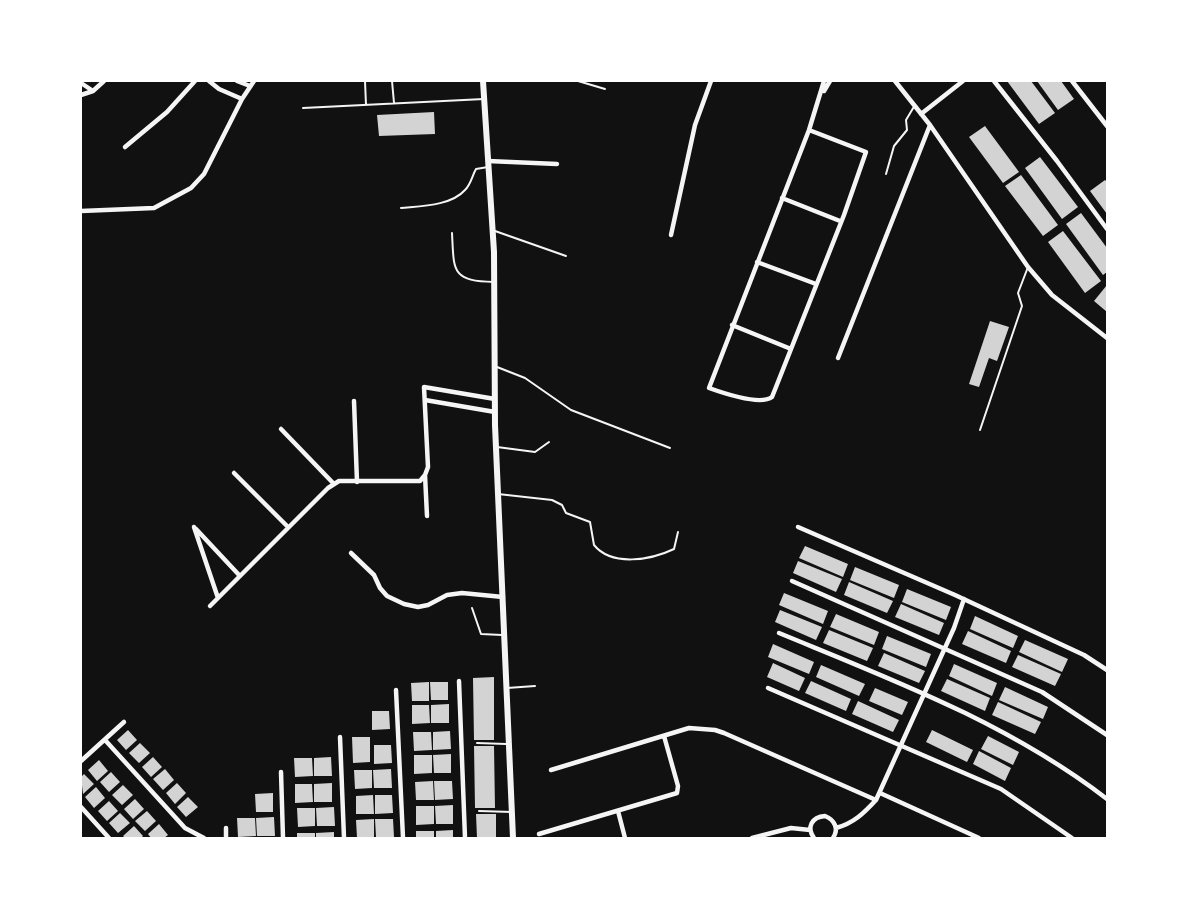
<!DOCTYPE html>
<html>
<head>
<meta charset="utf-8">
<style>
	body { margin:0 }
	#map { position:relative; width:1188px; height:919px; overflow:hidden; background:#111; font-family:Mulish,sans-serif }
	canvas { display:block }
	.frame { position:absolute; inset:0; border:82px solid #fff; pointer-events:none }
</style>
</head>
<body>
<div id="map">
<canvas width="1188" height="919"></canvas>
<div class="frame"></div>
</div>
<script>
const c = document.querySelector('canvas').getContext('2d');
c.lineJoin = 'round';
function fill(path, color) {
  c.fillStyle = color;
  c.fill(path, 'evenodd');
}
function trace(path, color, width, dash) {
  c.strokeStyle = color;
  c.lineWidth = width;
  c.lineCap = dash ? 'butt' : 'round';
  c.setLineDash(dash || []);
  c.stroke(path);
}
const building = new Path2D(`
	M1007,81H1031L1055,113L1039,124Z
	M1037,81H1061L1074,99L1058,110Z
	M434,112L435,134L379,136L377,115Z
	M985,126L1019,172L1003,183L969,137Z
	M1040,157L1078,207L1062,219L1025,168Z
	M1021,175L1058,225L1043,236L1005,186Z
	M1105,180L1107,182V214L1090,191Z
	M1081,213L1107,248V272L1103,275L1066,224Z
	M1063,231L1101,281L1085,293L1048,242Z
	M1107,285V312L1094,301Z
	M990,321L1009,327L997,361L989,358L979,387L969,384Z
	M805,546L848,564L843,577L799,558Z
	M798,561L842,579L836,592L793,573Z
	M855,567L899,585L894,598L850,580Z
	M849,582L893,601L887,613L844,595Z
	M907,589L951,607L946,620L902,602Z
	M784,593L828,611L823,624L779,605Z
	M901,604L944,623L939,635L895,617Z
	M780,610L822,627L816,640L775,622Z
	M836,614L879,632L874,645L830,627Z
	M975,616L1018,636L1013,648L970,629Z
	M829,630L873,648L867,661L823,643Z
	M968,631L1011,651L1006,663L962,644Z
	M887,636L931,654L926,667L882,649Z
	M1025,640L1068,659L1062,672L1019,652Z
	M773,644L814,662L809,674L768,657Z
	M884,653L925,671L919,683L878,666Z
	M1018,655L1061,674L1055,686L1012,667Z
	M773,663L805,678L799,691L767,677Z
	M954,664L997,683L992,696L949,676Z
	M821,665L865,684L859,696L816,677Z
	M494,677V740H474L473,678Z
	M947,679L990,698L985,711L941,691Z
	M811,681L851,699L846,711L805,693Z
	M429,682V701H412L411,683Z
	M430,682H448V700H431Z
	M1005,687L1048,707L1043,719L999,700Z
	M875,688L908,702L902,715L869,701Z
	M858,701L899,720L893,732L852,714Z
	M998,702L1041,722L1035,734L992,715Z
	M449,704V723H431V705Z
	M412,705H429L430,723L412,724Z
	M372,711H389L390,729L372,730Z
	M128,730L137,740L126,750L117,740Z
	M932,730L973,750L967,762L926,742Z
	M450,731L451,749L433,750V732Z
	M413,732H431L432,750L414,751Z
	M988,736L1019,752L1013,765L981,749Z
	M352,737H370V762L353,763Z
	M140,743L150,753L139,763L129,753Z
	M374,745H391L392,763L374,764Z
	M474,746H494L495,808H475Z
	M979,751L1011,768L1005,781L973,764Z
	M451,754V773H434L433,755Z
	M414,755H432V773L414,774Z
	M153,757L162,767L151,777L142,767Z
	M331,757L332,776H314V758Z
	M294,758H312L313,776L295,777Z
	M99,760L108,771L97,781L88,770Z
	M165,769L174,780L163,790L153,779Z
	M391,769L392,788H374L373,770Z
	M354,770H372V788L355,789Z
	M111,772L120,782L109,792L100,782Z
	M84,774L94,784L83,794L81,777Z
	M433,781L434,800H416L415,782Z
	M434,781H452L453,799L435,800Z
	M177,783L186,793L175,804L166,793Z
	M332,783V802H314V784Z
	M295,784H312L313,802L295,803Z
	M123,785L133,795L122,805L112,795Z
	M96,787L105,798L94,808L85,797Z
	M273,793V812H256L255,794Z
	M373,795L374,814H356V796Z
	M375,795H392L393,813L375,814Z
	M188,797L198,807L186,817L177,807Z
	M135,799L144,809L133,819L124,809Z
	M109,801L118,811L107,821L98,811Z
	M453,805V824H436L435,806Z
	M416,806H434V824L416,825Z
	M334,807L335,826H317L316,808Z
	M297,808H315V826L298,827Z
	M147,811L156,821L145,831L135,821Z
	M120,813L130,823L118,833L109,823Z
	M476,814H496V838H477Z
	M274,817L275,836H257L256,818Z
	M237,818H255L256,836L238,837Z
	M374,819V838H357L356,820Z
	M375,819H393L394,837H376Z
	M159,824L168,835L164,838H151L148,834Z
	M134,826L143,836L141,838H125L123,836Z
	M453,830V838H436V831Z
	M416,831H434V838H416Z
	M334,832V838H316V833Z
	M297,833H315V838H297Z`);
const service = new Path2D(`
	M365,81L366,105
	M392,81L394,103
	M578,81L605,89
	M303,108L484,99
	M886,174L894,146L907,130L906,120L915,105
	M401,208C420,206 451,206 465,190C471,184 472,176 476,169L488,167
	M495,231L566,256
	M452,233C454,271 451,281 494,282
	M497,367L525,378L571,410L670,448
	M980,430L1022,306L1018,293L1028,267
	M497,447L535,452L549,442
	M498,494L552,500L562,505L566,513L590,522L594,545C612,567 651,560 674,549L678,532
	M472,608L481,634L502,635
	M507,688L535,686
	M477,743L506,744
	M479,811L512,812`);
const minor = new Path2D(`
	M209,81L219,89L242,99
	M237,81L250,86
	M895,81L930,125L1028,267L1052,295L1107,338
	M994,81L1057,161L1107,229
	M1072,81L1107,126
	M81,83L93,91
	M824,91L830,81
	M81,95L93,91L104,81
	M921,114L963,81
	M809,130L866,152L844,215L776,387L772,397C760,406 723,393 709,388L809,130L824,81
	M125,147L167,112L195,81
	M488,161L557,164
	M782,198L840,221
	M81,211L154,208L191,188L204,174L242,99L254,81
	M671,235L695,125L711,81
	M757,262L816,284
	M732,325L791,349
	M838,358L930,125
	M425,400L495,412
	M354,401L357,482
	M281,429L334,484
	M234,473L288,527
	M425,475L427,516
	M194,527L218,598
	M798,527L955,595L1084,655L1107,670
	M196,529L240,576
	M351,553L374,575L380,588L387,596L404,604L418,607L428,605L447,595L462,593L503,597
	M792,581L1042,692L1107,735
	M210,606L328,488L339,481H420L425,475L428,467L424,387L495,399
	M779,633C893,680 1008,723 1107,799
	M459,681L465,838
	M768,688L1001,789L1072,838
	M396,690L403,838
	M340,737L344,838
	M105,740L185,828L204,838
	M81,761L124,722
	M551,770L689,728L715,730L724,733L876,800
	M281,772L283,838
	M880,793L979,838
	M81,807L109,838
	M618,811L625,838
	M226,828V838
	M836,828C854,823 864,813 876,800L954,628L964,599
	M539,834L677,793L678,786L664,736
	M752,838L791,828L810,830
	M814,838C806,827 812,817 825,816C835,820 839,829 833,838`);
const secondary = new Path2D(`
	M483,81L494,252L495,425L513,838`);
fill(building, '#d3d3d3');
trace(service, '#f5f5f5', 2);
trace(minor, '#f5f5f5', 4.5);
trace(secondary, '#f5f5f5', 6);
</script>
</body>
</html>
